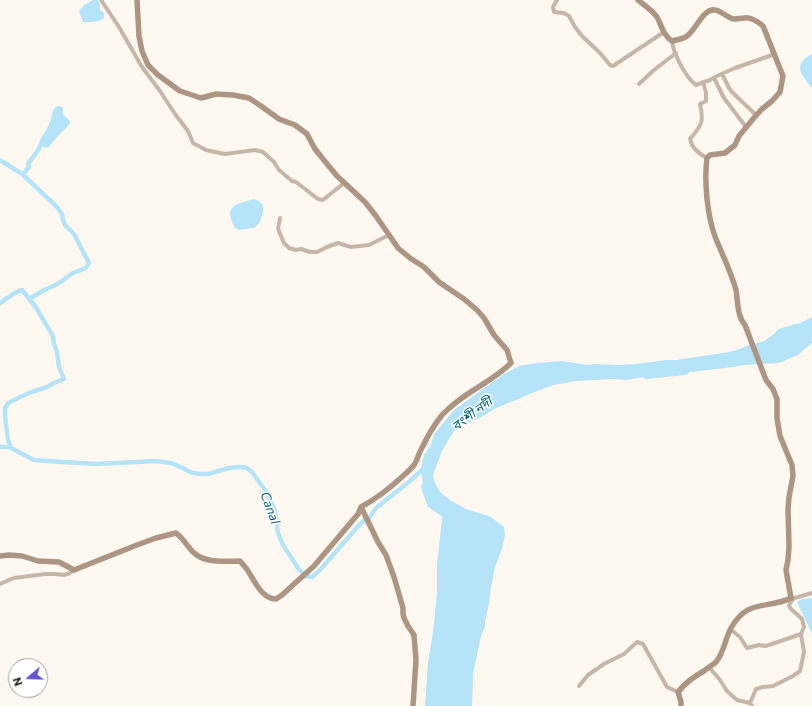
<!DOCTYPE html>
<html>
<head>
<meta charset="utf-8">
<style>
	body { margin:0 }
	#map { position:relative; width:812px; height:706px; overflow:hidden; background:#fef8f1; font-family:Commissioner,sans-serif }
	canvas { display:block }
	.north { position:absolute; left:8px; top:658px; width:40px; height:40px; box-sizing:border-box; background:#fff; border:1px solid #a5a3a1; border-radius:50%; rotate:251deg; font-size:11px; font-weight:700; line-height:16px; text-align:center; color:#1f1a14 }
	.north::after { content:''; display:block; margin:auto; width:14px; height:18px; background:#6455ce; clip-path:polygon(50% 0,100% 100%,50% 72%,0 100%) }
</style>
</head>
<body>
<div id="map">
<canvas width="812" height="706"></canvas>
<div class="north">N</div>
</div>
<script>
const c = document.querySelector('canvas').getContext('2d');
c.lineJoin = 'round';
function fill(path, color) {
  c.fillStyle = color;
  c.fill(path, 'evenodd');
}
function trace(path, color, width, dash) {
  c.strokeStyle = color;
  c.lineWidth = width;
  c.lineCap = dash ? 'butt' : 'round';
  c.setLineDash(dash || []);
  c.stroke(path);
}
function drawText(font, color, halo, rows, align = 'center') {
  c.font = font + ' Commissioner,"Noto Sans Bengali",sans-serif';
  c.lineWidth = 3;
  c.setLineDash([]);
  c.textBaseline = 'middle';
  c.strokeStyle = halo;
  c.fillStyle = color;
  for (const [text, x, y, turn = 0] of rows) {
    c.save();
    c.translate(x, y);
    c.rotate((+turn || 0) * Math.PI / 180);
    c.textAlign = isNaN(turn) ? turn : align;
    if (halo) c.strokeText(text, 0, 0);
    c.fillText(text, 0, 0);
    c.restore();
  }
}
const water = new Path2D(`
	M93,0H98L100,5V10L104,13V18C100,22 89,23 83,22L79,11L84,5Z
	M812,54V88C801,75 792,64 812,54Z
	M60,106L63,108V114L70,121V124L57,137L49,147L46,148L42,146L40,148H38C38,140 46,132 49,124C51,120 52,112 54,109C56,106 57,106 60,106Z
	M254,199L259,201L263,205V212L260,222L254,228L239,230L235,228C223,206 235,204 254,199Z
	M812,317V343L798,355L779,363L744,365L733,367L692,372H673L661,373L651,376L627,380L612,379L576,381L554,385L532,393L521,398L496,408L480,418L461,426L454,431L442,451L433,475L434,481L440,492L450,500L466,509L489,516L495,520L504,527L505,535L502,549L495,567L491,587L489,604L485,621V627L481,636L473,674L472,706H425L428,662L433,632L437,592V564L443,511L437,508L428,495L423,484L421,473L422,463L424,455L431,445L434,434L455,409L504,374L519,366L536,363L563,361L587,365L595,364L619,365L636,364L666,360H676L729,352L737,350L749,345L764,341L774,334L778,329L800,323Z
	M812,598V634L797,602L802,599Z`);
const canal = new Path2D(`
	M0,160L22,174L56,206L62,214L63,220L65,225L74,234L89,263L86,268L73,273L56,285L46,289L29,299
	M22,174L24,173L29,167L28,164C31,158 39,151 40,146L42,144
	M0,303C7,299 14,292 22,290L35,306L53,336L54,344L57,352L59,367L64,379L54,383L47,387L29,393L8,403L5,408V416L8,440L11,448L34,460L46,461L97,464L156,461L171,463L183,468L190,472L199,474H208L229,468L240,467L247,468L252,472L267,493L275,511L278,533L283,545L298,568L305,576L312,577L319,571L361,523L369,518L376,508L410,481L424,468
	M0,447H8L11,448`);
const river = new Path2D(`
	M647,375L685,371
	M425,487L431,504L451,518`);
const street = new Path2D(`
	M101,0L119,27L142,67L160,91L175,114L188,131L193,143L206,150L225,154L255,150L263,152L274,162L279,170L292,181L296,182L318,199L323,200L344,183
	M557,0L553,7L554,12L564,13L569,16L575,27L582,36L600,53L610,65L613,66L664,32
	M672,41C673,53 686,78 696,85L710,80L717,76L735,68L775,54
	M722,74L729,88L732,92L756,115
	M714,78L724,98L746,127
	M703,82L706,93V101L700,104C704,122 702,125 690,139C692,149 699,154 707,158
	M639,84L654,70L676,53
	M280,218L278,229L284,243L289,248L296,250L301,249L310,252H317L327,247L338,243L351,247L369,245L389,235
	M0,584L14,578L45,574H55L64,575L70,573L74,570
	M791,598H795L812,593
	M730,629L740,637L747,648L759,645L765,646L769,645L801,634
	M709,667L720,680L727,691L737,700L750,703
	M579,686L588,675L604,664L624,654L637,642L643,644L667,687L678,692
	M752,706L750,703L756,689L763,687L773,686L793,676L800,671L804,652L801,634L804,627L802,619L791,609L789,606L790,603L794,598`);
const secondary = new Path2D(`
	M638,0C644,5 652,10 657,17C662,26 663,35 672,41C677,40 683,39 687,36C696,30 703,8 715,10C722,11 727,18 734,19C737,19 741,18 744,18C751,17 757,21 763,26L783,76L780,92L772,101L762,109L753,119L739,136L735,145L725,153L710,155L707,158C704,180 707,217 716,239C723,256 731,272 736,290C738,302 737,316 745,325L766,380L773,389L777,399V418L780,436L792,465L793,476L789,497L788,509L789,546L788,560L786,570L791,598C766,610 748,598 731,628C725,639 724,653 716,662C713,665 707,668 704,671C693,677 686,682 678,692L681,702V706
	M361,507L378,542L386,555L394,577L403,608V614L404,618L408,626L414,635L416,660L413,706
	M0,556L9,555L22,556L38,561L59,562L74,570L137,545L156,538L176,533C183,538 187,546 193,552C205,564 225,561 240,561C242,563 244,566 246,568C254,579 261,599 276,599L282,595L314,566L358,514L361,507C376,499 390,488 403,476C406,473 411,469 414,465C418,459 419,452 423,446C428,435 435,424 442,415C462,393 491,383 511,363L507,350L494,335L484,318L477,310L464,299L439,282L424,267L410,258L398,248L376,216L365,202L337,176L323,159L315,149L307,134L295,125L279,119L261,106L249,98L233,95L216,94L201,98L180,91L158,75L148,65L142,51L139,36L137,0`);
const waterNames = [
	["বংশী নদী",472,414,-37],
	["Canal",270,508,70]
];
fill(water, '#b5e4f9');
trace(canal, '#b5e4f9', 4.5);
trace(river, '#b5e4f9', 8);
trace(street, '#c6b6a9', 4);
trace(secondary, '#ac9582', 5.5);
drawText('italic 13px', '#015e7b', '#fff', waterNames);
</script>
</body>
</html>
